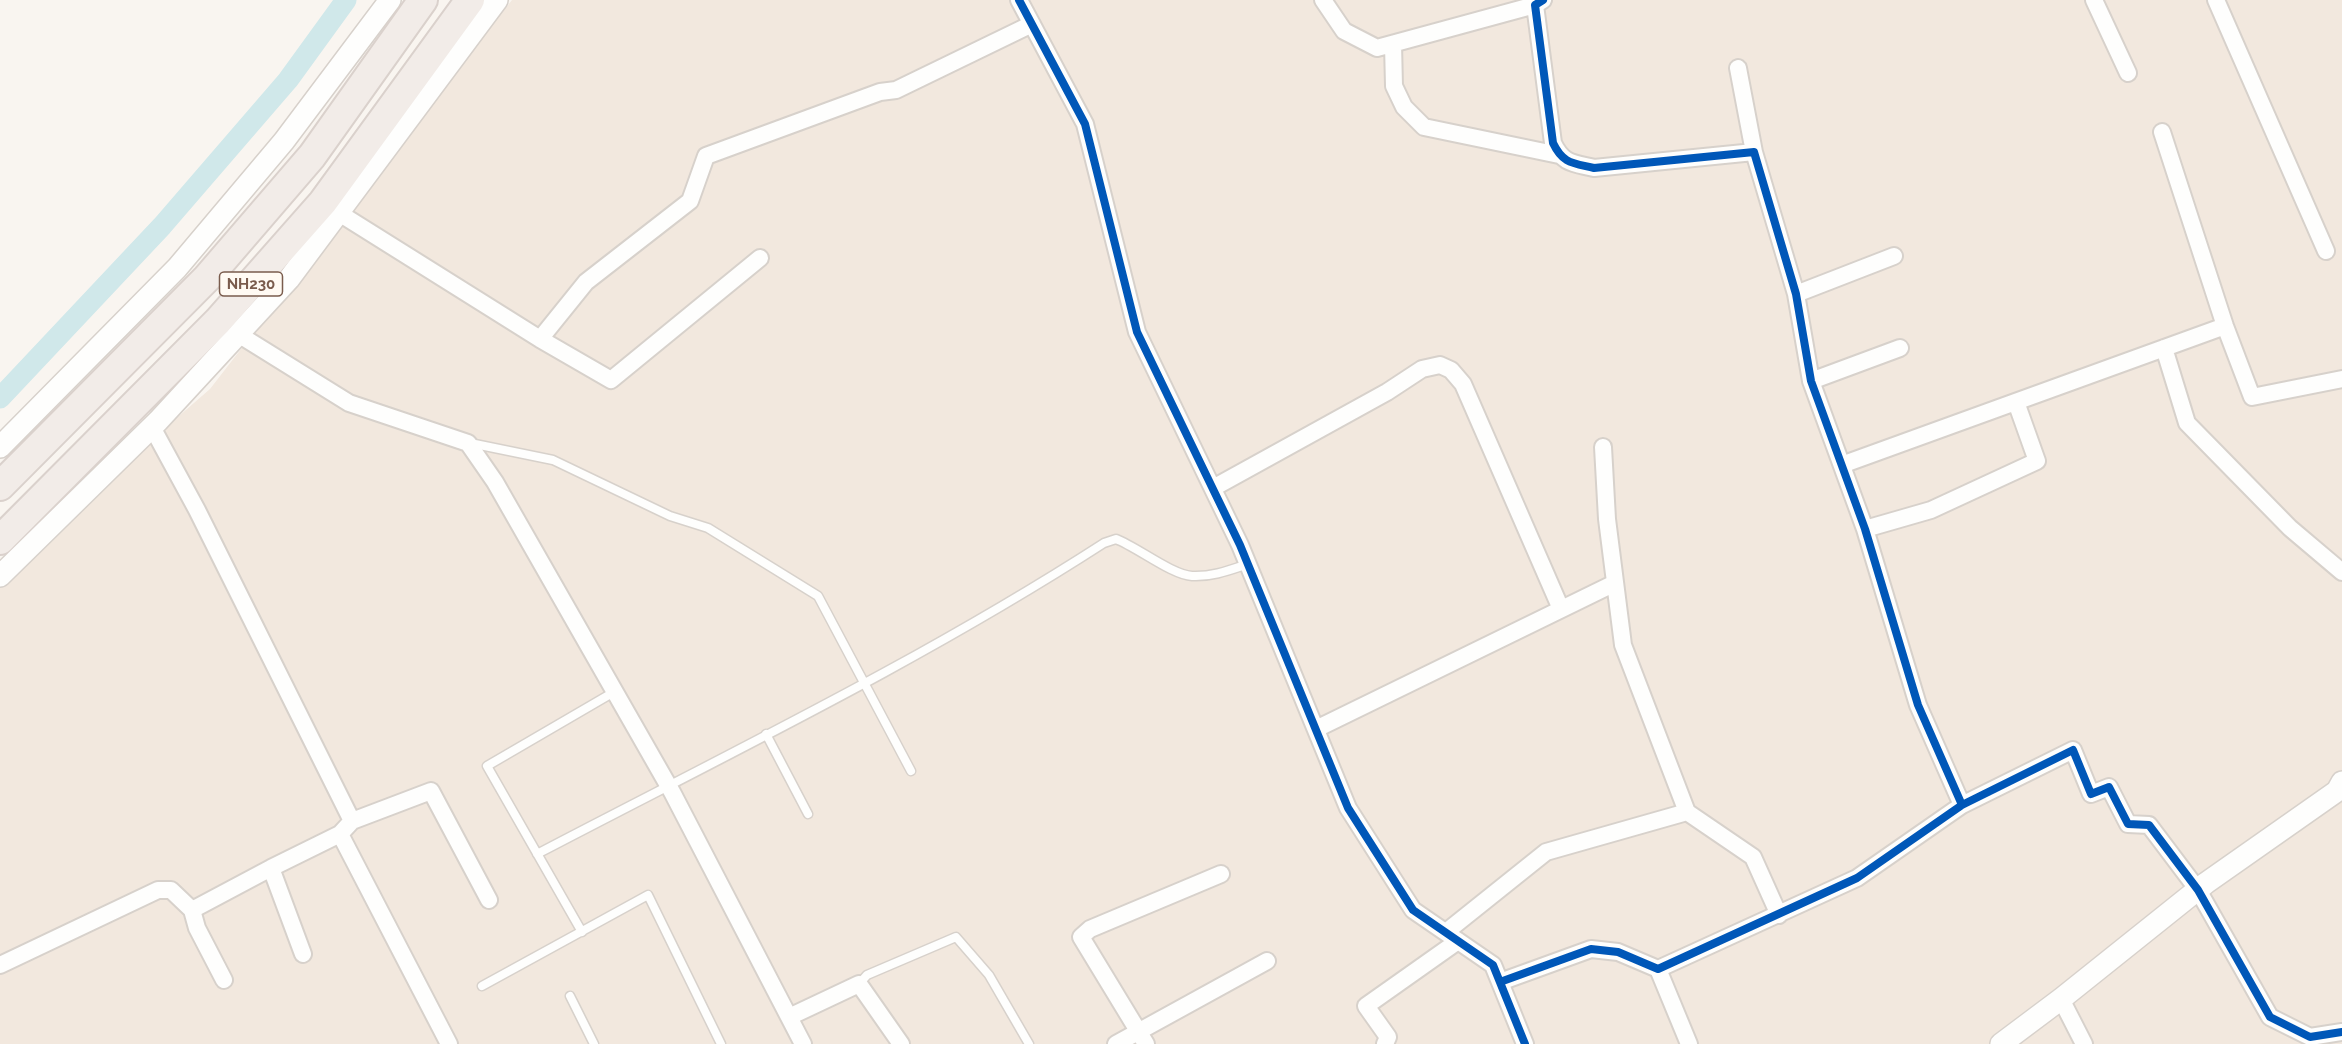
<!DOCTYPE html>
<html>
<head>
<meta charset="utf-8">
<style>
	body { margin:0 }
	canvas { display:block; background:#f9f5f0 }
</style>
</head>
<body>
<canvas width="2342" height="1044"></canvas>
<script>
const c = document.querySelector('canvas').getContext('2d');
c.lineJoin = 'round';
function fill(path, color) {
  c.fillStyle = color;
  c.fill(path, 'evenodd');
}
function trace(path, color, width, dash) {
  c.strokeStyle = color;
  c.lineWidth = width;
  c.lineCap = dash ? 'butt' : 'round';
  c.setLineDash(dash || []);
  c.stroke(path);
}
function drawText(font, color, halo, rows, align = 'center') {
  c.font = font + ' Raleway,sans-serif';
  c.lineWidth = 6;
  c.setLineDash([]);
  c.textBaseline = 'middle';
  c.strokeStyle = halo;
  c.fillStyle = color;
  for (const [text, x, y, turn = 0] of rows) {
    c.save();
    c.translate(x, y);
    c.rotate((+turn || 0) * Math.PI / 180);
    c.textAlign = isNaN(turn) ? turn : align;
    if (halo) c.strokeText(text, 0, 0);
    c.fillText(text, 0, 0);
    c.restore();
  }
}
const residential = new Path2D(`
	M512,0H2342V1044H0V572L210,389Z`);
const canal = new Path2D(`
	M0,398L162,226L288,80L346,0`);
const service = new Path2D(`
	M470,443L553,460L670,516L708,528L818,596L911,771
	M766,734L808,814
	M537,854C728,754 923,660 1104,543L1116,539C1137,547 1172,575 1192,576C1212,577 1230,570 1248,564
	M582,932L487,766L614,692
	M859,984L867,975L956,937L989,975L1029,1044
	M482,986L648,895L721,1044
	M570,996L594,1044`);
const minor = new Path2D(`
	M1019,0L1085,124L1137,332L1240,545L1348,808L1413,910L1493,965L1525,1044
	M1323,0L1344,31L1377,48L1535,5
	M1543,0L1535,5L1553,143C1563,164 1573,163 1594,168L1754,152L1796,294L1811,381L1865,529L1918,705L1962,805
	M2094,0L2128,73
	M2216,0L2326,251
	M1393,44L1394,86L1404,107L1424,127L1559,155
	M1738,68L1754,152
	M2162,132L2225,326L2252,397L2342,379
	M339,213L540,339L611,380L760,258
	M1796,294L1894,256
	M238,334L349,403L468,443L495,482L672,792L803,1044
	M540,339L586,282L690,201L706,156L880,92L896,90L1032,24
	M2164,348L2187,423L2290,528L2342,572
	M1811,381L1900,348
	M152,427L197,510L352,821L340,834L449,1044
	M1603,447L1607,519L1623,645L1687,812L1753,857L1779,915
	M1847,463L2225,326
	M1213,488L1387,392L1422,369L1440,365L1451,370L1463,384L1561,609
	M1865,529L1931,510L2037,461L2016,402
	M1316,729L1615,583
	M352,821L431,791L489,900
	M271,868L303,954
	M192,910L271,868L340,834
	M1446,932L1546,852L1687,812
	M0,965L158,890H171L192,910L197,928L224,980
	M1658,969L1689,1044
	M1500,982L1591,949L1618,952L1658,969L1857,878L1962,805L2073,750L2091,794L2109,787L2128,824L2149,825L2198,890L2270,1017L2310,1037L2342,1032
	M2061,999L2084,1044
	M789,1017L859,984L901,1044
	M1116,1044L1267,961
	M1146,1044L1081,937L1090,929L1221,874
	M1385,1044L1388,1037L1366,1006L1458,941`);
const tertiary = new Path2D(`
	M0,447L177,268L284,141L390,0
	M0,576L158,421L289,279L497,0
	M2001,1044L2061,999L2206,883L2337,791L2342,782`);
const trunk = new Path2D(`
	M0,486L207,278L312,156L423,0
	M0,540L218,321L323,202L470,0`);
const cycleway = new Path2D(`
	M1019,0L1085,124L1137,332L1240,545L1348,808L1413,910L1493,965L1525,1044
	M1543,0L1535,5L1553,143C1563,164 1573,163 1594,168L1754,152L1796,294L1811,381L1865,529L1918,705L1962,805
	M1500,982L1591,949L1618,952L1658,969L1857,878L1962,805L2073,750L2091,794L2109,787L2128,824L2149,825L2198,890L2270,1017L2310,1037L2342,1032`);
const shields = [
	[251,284,63]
];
const shieldNames = [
	["NH230",251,284]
];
fill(residential, '#f2e8de');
trace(canal, '#d0e8ea', 21);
trace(service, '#d7d1cb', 11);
trace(minor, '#d7d1cb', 20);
trace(tertiary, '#d7d1cb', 24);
trace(trunk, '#dad1cc', 32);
trace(service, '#fefefd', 8);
trace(minor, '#fefefd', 16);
trace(tertiary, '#fefefd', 21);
trace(trunk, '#f2ece8', 28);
trace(cycleway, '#0057b8', 8);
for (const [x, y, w] of shields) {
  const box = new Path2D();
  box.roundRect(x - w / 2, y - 12, w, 24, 4.5);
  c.fillStyle = '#fffaf3';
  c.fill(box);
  trace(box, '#7a5c4d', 1.5);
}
drawText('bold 15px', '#7a5c4d', null, shieldNames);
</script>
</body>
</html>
